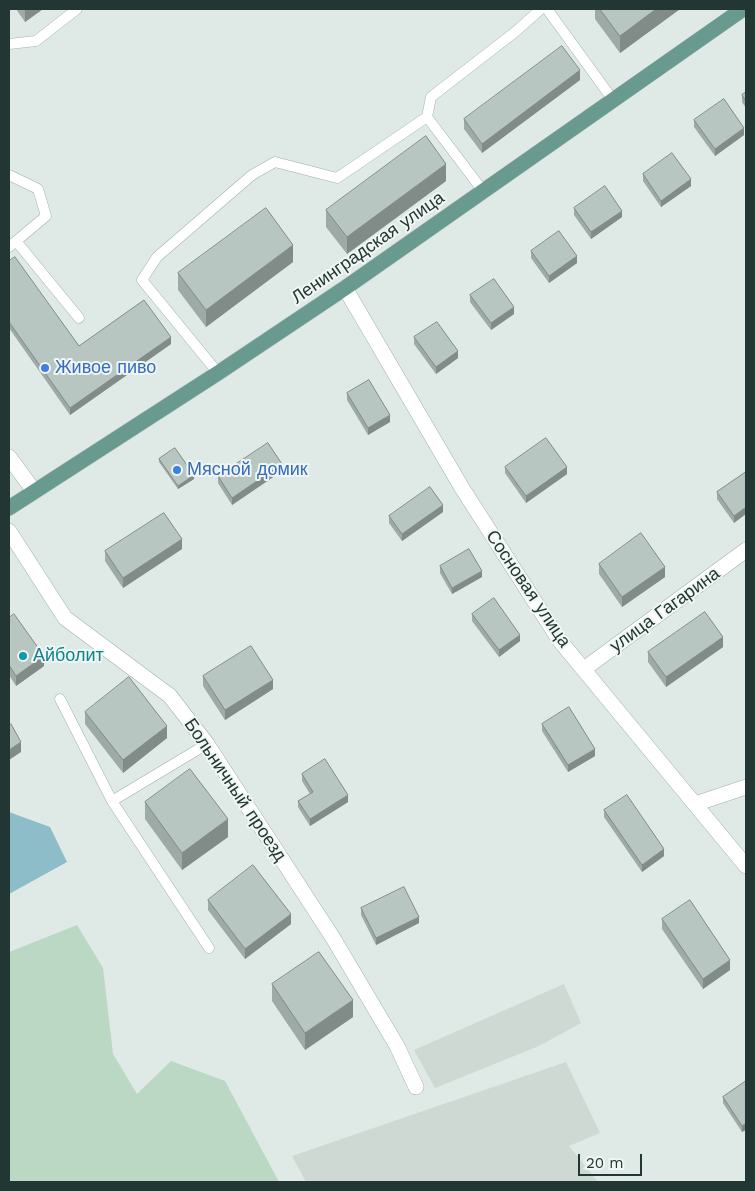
<!DOCTYPE html>
<html>
<head>
<meta charset="utf-8">
<style>
	body { margin:0 }
	#map { position:relative; width:755px; height:1191px; overflow:hidden; background:#dfe9e5; font-family:"Work Sans",sans-serif }
	canvas { display:block }
	.frame { position:absolute; inset:0; border:10px solid #223733; pointer-events:none }
	.scale { position:absolute; left:578px; top:1154px; width:64px; height:22px; box-sizing:border-box; border:2px solid #223733; border-top:0; padding-left:6px; font-size:15px; line-height:18px; white-space:nowrap; color:#223733; -webkit-text-stroke:4px #eff6f3; paint-order:stroke }
</style>
</head>
<body>
<div id="map">
<canvas width="755" height="1191"></canvas>
<div class="frame"></div>
<div class="scale">20 m</div>
</div>
<script>
const c = document.querySelector('canvas').getContext('2d');
c.lineJoin = 'round';
function fill(path, color) {
  c.fillStyle = color;
  c.fill(path, 'evenodd');
}
function trace(path, color, width, dash) {
  c.strokeStyle = color;
  c.lineWidth = width;
  c.lineCap = dash ? 'butt' : 'round';
  c.setLineDash(dash || []);
  c.stroke(path);
}
function drawText(font, color, halo, rows, align = 'center') {
  c.font = font + ' "Work Sans",sans-serif';
  c.lineWidth = 4;
  c.setLineDash([]);
  c.textBaseline = 'middle';
  c.strokeStyle = halo;
  c.fillStyle = color;
  for (const [text, x, y, turn = 0] of rows) {
    c.save();
    c.translate(x, y);
    c.rotate((+turn || 0) * Math.PI / 180);
    c.textAlign = isNaN(turn) ? turn : align;
    if (halo) c.strokeText(text, 0, 0);
    c.fillText(text, 0, 0);
    c.restore();
  }
}
const built = new Path2D(`
	M564,984L581,1023L539,1046L435,1088L414,1050Z
	M566,1062L600,1133L569,1146L598,1182H306L292,1156Z`);
const green = new Path2D(`
	M77,925L103,968L113,1054L137,1094L171,1061L225,1081L279,1182H9V952Z`);
const water = new Path2D(`
	M9,812L50,827L67,862L9,894Z`);
const lane = new Path2D(`
	M547,9L613,100
	M9,44L36,41L77,9
	M9,175L38,189L46,216L9,247
	M483,191L427,117L431,97L515,32L541,9
	M16,241L79,318
	M218,373L142,280L157,257L252,175L275,162L337,178L427,117
	M60,699L112,801L207,744
	M112,801L209,948`);
const street = new Path2D(`
	M345,288L462,488L560,641L746,866
	M9,457L34,491
	M9,531L65,618L170,696L207,744L333,938L397,1046L416,1087
	M584,669L746,550
	M695,804L746,787`);
const primary = new Path2D(`
	M9,508L218,373L345,288L743,9`);
const wall = new Path2D(`
	M16,9H43L25,22Z
	M595,9H680L620,53L595,19Z
	M580,80L482,153L464,129V119Z
	M746,92V108L742,102V95Z
	M694,120L744,135L715,156L694,127Z
	M643,174L691,186L661,207L643,181Z
	M446,181L347,254L326,227V210Z
	M574,208L622,217L591,239L574,215Z
	M531,251L577,263L549,283L531,258Z
	M9,261L79,346L171,344L70,415L9,328Z
	M293,262L206,327L178,290V273Z
	M470,295L514,314L491,330L470,302Z
	M414,337L458,358L436,374L414,344Z
	M347,393L390,422L368,435L347,400Z
	M159,459L194,479L178,489L159,462Z
	M505,467L567,474L526,503L505,473Z
	M282,471L232,505L218,483V476Z
	M746,472L734,523L717,499V492Z
	M443,512L402,541L389,523V516Z
	M182,549L123,588L105,561V551Z
	M599,564L665,577L622,607L599,574Z
	M440,566L482,577L452,594L440,573Z
	M472,614L520,641L499,657L472,621Z
	M9,618L44,666L16,686L9,675Z
	M723,647L666,687L648,662V652Z
	M203,676L273,689L225,720L203,686Z
	M85,712L167,738L123,773L85,724Z
	M542,724L595,756L568,772L542,731Z
	M302,774L348,802L310,826L298,807V801L310,794L302,781Z
	M145,802L228,837L182,870L145,819Z
	M604,810L664,856L642,872L604,817Z
	M208,900L291,924L245,959L208,910Z
	M361,908L419,923L376,945L361,915Z
	M662,919L730,970L703,989L662,929Z
	M272,984L353,1017L305,1050L272,1001Z
	M746,1081L742,1132L723,1103V1097Z`);
const shadedWall = new Path2D(`
	M25,9H43L25,22Z
	M656,9H680L620,53V36Z
	M580,70V80L482,153V144Z
	M744,128V135L715,156V149Z
	M446,164V181L347,254V237Z
	M691,179V186L661,207V201Z
	M622,211V217L591,239V232Z
	M293,245V262L206,327V310Z
	M577,256V263L549,283V276Z
	M514,307V314L491,330V323Z
	M171,337V344L70,415V408Z
	M458,351V358L436,374V367Z
	M390,415V422L368,435V428Z
	M282,464V471L232,505V498Z
	M567,467V474L526,503V496Z
	M194,475V479L178,489V486Z
	M443,505V512L402,541V534Z
	M746,507V514L734,523V516Z
	M182,539V549L123,588V578Z
	M665,567V577L622,607V597Z
	M482,571V577L452,594V588Z
	M520,635V641L499,657V650Z
	M723,637V647L666,687V677Z
	M44,656V666L16,686V676Z
	M273,680V689L225,720V710Z
	M167,726V738L123,773V760Z
	M21,742V752L9,760V750Z
	M595,749V756L568,772V765Z
	M348,795V802L310,826V819Z
	M228,819V837L182,870V853Z
	M664,849V856L642,872V865Z
	M291,914V924L245,959V949Z
	M419,917V923L376,945V938Z
	M730,960V970L703,989V979Z
	M353,1000V1017L305,1050V1033Z
	M746,1123V1130L742,1132V1126Z`);
const building = new Path2D(`
	M600,9H656L620,36Z
	M562,46L580,70L482,144L464,119Z
	M746,92V101L742,95Z
	M724,99L744,128L715,149L694,120Z
	M426,136L446,164L347,237L326,210Z
	M672,153L691,179L661,201L643,174Z
	M605,186L622,211L591,232L574,208Z
	M266,208L293,245L206,310L178,273Z
	M559,231L577,256L549,276L531,251Z
	M15,257L79,346L144,300L171,337L70,408L9,322V261Z
	M494,279L514,307L491,323L470,295Z
	M437,322L458,351L436,367L414,337Z
	M369,380L390,415L368,428L347,393Z
	M546,438L567,467L526,496L505,467Z
	M268,443L282,464L232,498L218,476Z
	M175,448L194,475L178,486L159,459Z
	M746,472V507L734,516L717,492Z
	M430,487L443,505L402,534L389,516Z
	M164,513L182,539L123,578L105,551Z
	M641,533L665,567L622,597L599,564Z
	M469,549L482,571L452,588L440,566Z
	M494,598L520,635L499,650L472,614Z
	M705,612L723,637L666,677L648,652Z
	M14,614L44,656L16,676L9,665V618Z
	M251,646L273,680L225,710L203,676Z
	M129,677L167,726L123,760L85,712Z
	M569,707L595,749L568,765L542,724Z
	M11,724L21,742L9,750V726Z
	M325,759L348,795L310,819L298,801L313,792L302,774Z
	M190,769L228,819L182,853L145,802Z
	M627,795L664,849L642,865L604,810Z
	M253,865L291,914L245,949L208,900Z
	M404,887L419,917L376,938L361,908Z
	M690,900L730,960L703,979L662,919Z
	M319,952L353,1000L305,1033L272,984Z
	M746,1081V1123L742,1126L723,1097Z`);
const markers = [
	[45,368,5,"#3f7fe0"],
	[177,470,5,"#3f7fe0"],
	[23,656,5,"#0f9aa8"]
];
const streetNames = [
	["Ленинградская улица",368,248,-35],
	["Сосновая улица",528,589,56],
	["улица Гагарина",665,610,-36],
	["Больничный проезд",235,790,56]
];
const shopNames = [
	["Живое пиво",55,368],
	["Мясной домик",187,470]
];
const cultureNames = [
	["Айболит",33,656]
];
fill(built, '#ced9d4');
fill(green, '#bad8c4');
fill(water, '#8cbdc9');
trace(lane, '#a3b0ac', 11);
trace(street, '#a3b0ac', 16);
trace(primary, '#bdc3c2', 16);
trace(lane, '#fff', 10);
trace(street, '#fff', 15);
trace(primary, '#689a90', 15);
fill(wall, '#9eaaa6');
fill(shadedWall, '#818b87');
fill(building, '#b8c6c1');
trace(building, '#818b87', 1);
for (const [x, y, r, color] of markers) {
  const dot = new Path2D();
  dot.arc(x, y, r, 0, 2 * Math.PI);
  c.fillStyle = color;
  c.fill(dot);
  trace(dot, '#eff6f3', 2);
}
drawText('18px', '#223733', '#eff6f3', streetNames);
drawText('18px', '#366cbe', '#eff6f3', shopNames, 'left');
drawText('18px', '#0d838f', '#eff6f3', cultureNames, 'left');
</script>
</body>
</html>
